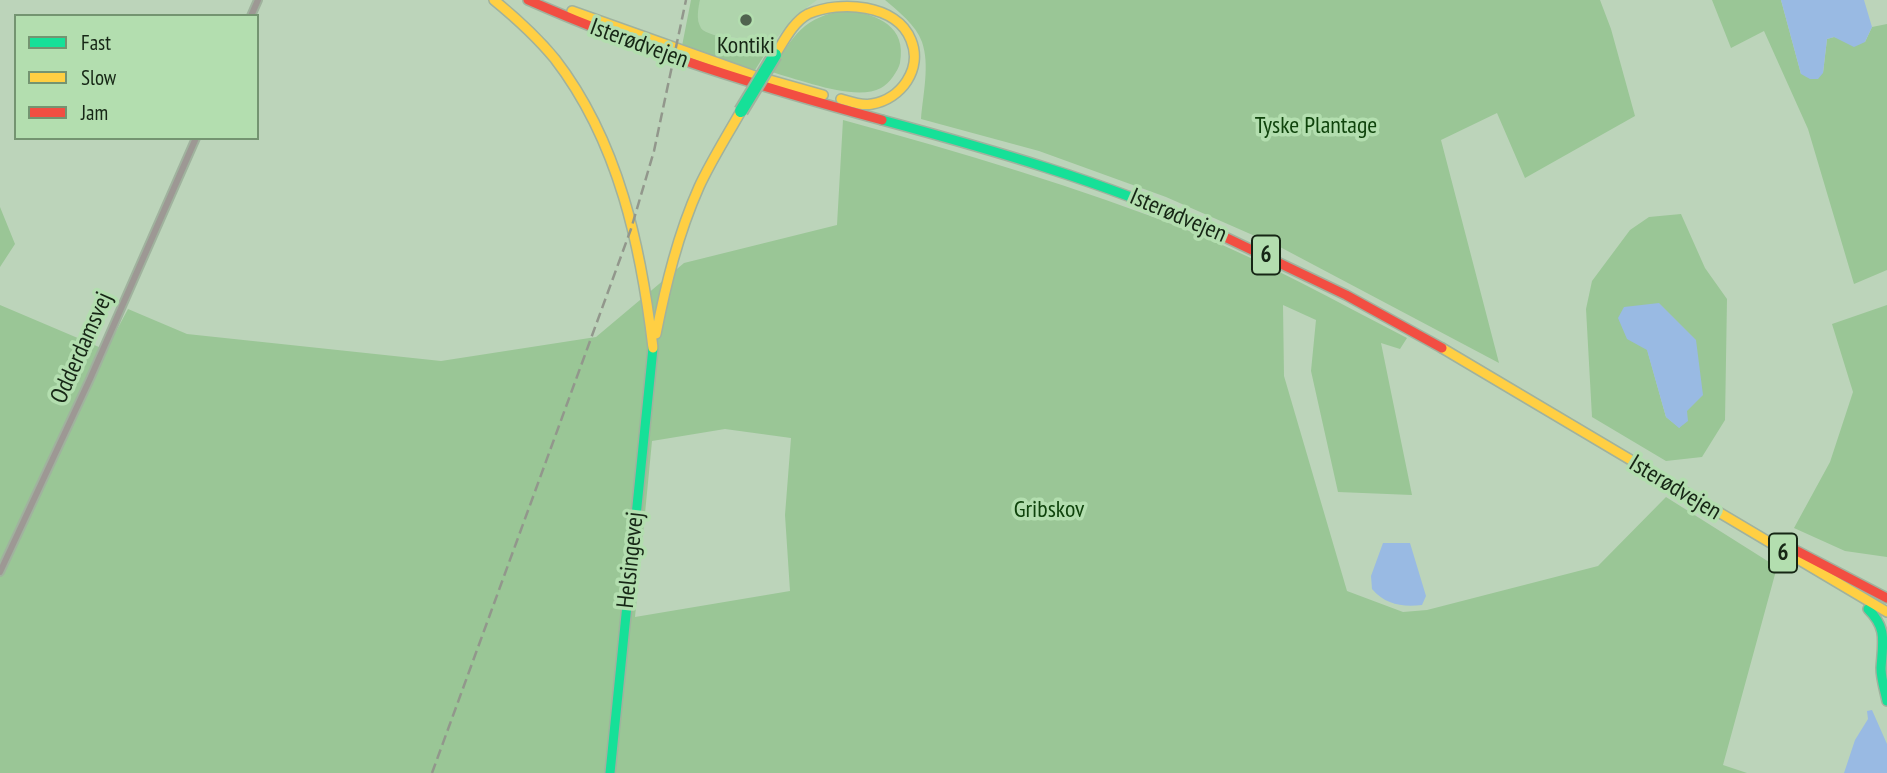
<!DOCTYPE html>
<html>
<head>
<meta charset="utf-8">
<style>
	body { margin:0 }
	#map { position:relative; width:1887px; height:773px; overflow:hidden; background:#bcd4ba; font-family:"PT Sans Narrow",sans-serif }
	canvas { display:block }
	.legend { position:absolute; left:14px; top:14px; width:245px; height:126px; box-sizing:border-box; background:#b3deaf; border:2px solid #749471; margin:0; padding:9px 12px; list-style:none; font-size:21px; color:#162615 }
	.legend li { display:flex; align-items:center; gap:14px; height:35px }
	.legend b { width:35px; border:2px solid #749471 }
</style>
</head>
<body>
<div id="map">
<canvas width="1887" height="773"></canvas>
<ul class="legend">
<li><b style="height:9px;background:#16e098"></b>Fast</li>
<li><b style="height:9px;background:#ffcf43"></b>Slow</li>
<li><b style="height:9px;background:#f24e42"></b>Jam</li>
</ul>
</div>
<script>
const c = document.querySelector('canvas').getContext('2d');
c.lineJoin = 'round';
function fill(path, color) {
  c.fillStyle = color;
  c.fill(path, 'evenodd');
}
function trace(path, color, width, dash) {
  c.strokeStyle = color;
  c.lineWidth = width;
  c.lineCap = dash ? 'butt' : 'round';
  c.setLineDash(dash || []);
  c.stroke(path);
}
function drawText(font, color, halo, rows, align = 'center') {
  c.font = font + ' "PT Sans Narrow",sans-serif';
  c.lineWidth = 7;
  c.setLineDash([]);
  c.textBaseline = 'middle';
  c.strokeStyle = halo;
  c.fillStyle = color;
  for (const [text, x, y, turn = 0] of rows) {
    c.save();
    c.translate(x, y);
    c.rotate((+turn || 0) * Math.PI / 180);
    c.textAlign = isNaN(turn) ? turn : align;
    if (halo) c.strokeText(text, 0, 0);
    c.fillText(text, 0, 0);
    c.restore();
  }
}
const built = new Path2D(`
	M700,0H817L798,14L772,43L708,34L699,26L697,11Z`);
const green = new Path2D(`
	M691,0H700C698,9 696,20 701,28C709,39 757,41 772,43L755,70L682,46Z
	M885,0H1600L1611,29L1635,116L1525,178L1497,113L1441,140L1499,363L1280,247L1166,197L1039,151L921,119C923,94 930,65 922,42C916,25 898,11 885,0Z
	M1712,0H1781L1801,74L1823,73L1827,39L1834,37L1865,42L1872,27L1887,24V270L1854,284L1808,129L1764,31L1731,48Z
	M848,10C878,15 907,26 900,63C898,71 889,84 881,88C855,102 799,79 771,72C793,36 803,16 848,10Z
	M843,120C961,152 1078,187 1192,232C1266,262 1337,302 1407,338L1400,349L1381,343L1412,495L1338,492L1311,371L1316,320L1283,305L1284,376L1347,591L1403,612L1427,610L1598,566L1666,497L1777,567L1723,765L1747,773H0V305L106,350L128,309L187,334L441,361L596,337L684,263L837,225ZM725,429L791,438L785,515L790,591L635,617L652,441Z
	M0,207L15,244L0,267Z
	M1681,214L1705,268L1727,299L1725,420L1702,457L1666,461L1592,417L1586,309L1592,281L1630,230L1649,217ZM1647,349L1680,428L1666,417Z
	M1887,305V557L1845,551L1794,528L1830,462L1853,392L1832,324Z`);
const water = new Path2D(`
	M1781,0H1864L1872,27L1865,42L1854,47L1834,37L1827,39L1823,73L1818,79H1810L1801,74Z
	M1659,303L1696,340L1703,395L1687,411L1688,421L1679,428L1666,417L1647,350L1627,339L1618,318L1624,307Z
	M1383,543H1410L1426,596L1422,605C1402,607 1386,605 1372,589L1371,576Z
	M1872,710L1887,744V773H1844L1855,740L1868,719L1867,711Z`);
const street = new Path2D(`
	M251,16L258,0
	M0,572L90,379L196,138`);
const fast = new Path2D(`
	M882,120C993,150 1101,181 1206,228
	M1868,609C1887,628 1883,640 1881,668C1881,679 1885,691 1887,701
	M610,773L653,348`);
const slow = new Path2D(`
	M494,0C516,18 537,37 555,59C619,142 641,247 653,348
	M572,11L752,75L823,95
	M775,55C784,41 793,22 808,14C840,0 897,4 911,40C923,69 901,99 872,104C862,106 851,102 841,99
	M656,334C666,284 678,234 699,187C711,161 727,136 741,111
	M1442,348L1887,612`);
const jam = new Path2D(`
	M528,0C643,51 761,87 882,120
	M1206,228L1346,295L1442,348
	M1776,540L1887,598`);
const rail = new Path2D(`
	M432,773L631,229L654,151L686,0`);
const fastBridge = new Path2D(`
	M741,111L775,55`);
const markers = [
	[746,20,7,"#50634f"]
];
const shields = [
	[1266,255,28],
	[1783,553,28]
];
const shieldNames = [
	["6",1266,255],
	["6",1783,553]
];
const streetNames = [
	["Isterødvejen",639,44,20],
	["Isterødvejen",1178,216,23],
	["Odderdamsvej",82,348,-66],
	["Isterødvejen",1675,488,31],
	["Helsingevej",631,560,-84]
];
const poiNames = [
	["Kontiki",746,46]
];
const parkNames = [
	["Tyske Plantage",1316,126],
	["Gribskov",1049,510]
];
fill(built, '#afd4ac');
fill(green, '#9ac696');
fill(water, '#99bae3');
trace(street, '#a0b29e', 10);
trace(fast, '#a0b29e', 12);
trace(slow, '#a0b29e', 12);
trace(jam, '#a0b29e', 12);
trace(street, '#9d9894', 6);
trace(fast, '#16e098', 9);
trace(slow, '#ffcf43', 9);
trace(jam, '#f24e42', 9);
trace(rail, '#92978c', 2.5, [10, 5]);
trace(fastBridge, '#a0b29e', 16, []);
trace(fastBridge, '#16e098', 12);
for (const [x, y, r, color] of markers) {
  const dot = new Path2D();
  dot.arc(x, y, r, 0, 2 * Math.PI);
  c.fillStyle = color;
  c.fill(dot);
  trace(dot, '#b3deaf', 2.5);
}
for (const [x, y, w] of shields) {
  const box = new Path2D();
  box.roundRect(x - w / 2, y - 19.5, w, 39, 5);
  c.fillStyle = '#b3deaf';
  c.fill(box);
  trace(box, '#162615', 2);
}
drawText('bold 23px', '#162615', null, shieldNames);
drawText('24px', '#162615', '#b3deaf', streetNames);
drawText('24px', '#162615', '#b3deaf', poiNames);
drawText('24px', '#0f430c', '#b3deaf', parkNames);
</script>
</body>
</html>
